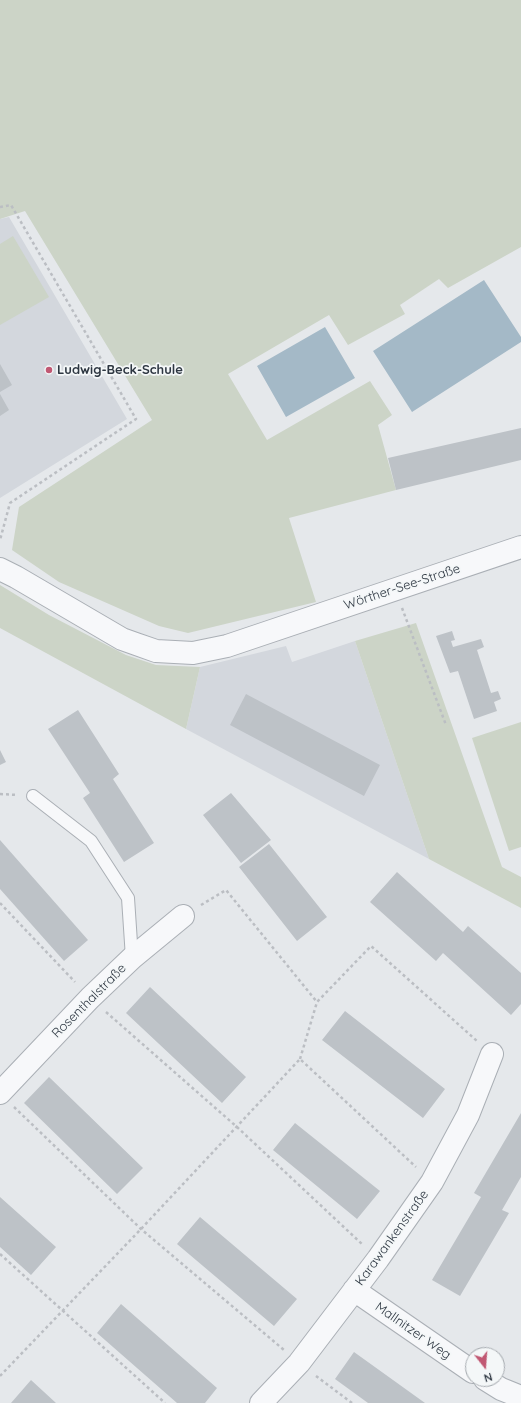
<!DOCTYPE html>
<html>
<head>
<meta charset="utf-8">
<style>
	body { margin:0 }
	#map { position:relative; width:521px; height:1403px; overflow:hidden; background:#e5e8eb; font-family:Quicksand,sans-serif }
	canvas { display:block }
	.north { position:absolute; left:465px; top:1347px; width:40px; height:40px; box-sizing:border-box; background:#f4f7f8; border:1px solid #a5aaaf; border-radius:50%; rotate:163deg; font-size:11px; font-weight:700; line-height:16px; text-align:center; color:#2e3742 }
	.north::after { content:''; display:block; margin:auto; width:14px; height:18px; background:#c15873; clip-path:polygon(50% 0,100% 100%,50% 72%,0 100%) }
</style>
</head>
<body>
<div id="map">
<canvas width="521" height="1403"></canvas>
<div class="north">N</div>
</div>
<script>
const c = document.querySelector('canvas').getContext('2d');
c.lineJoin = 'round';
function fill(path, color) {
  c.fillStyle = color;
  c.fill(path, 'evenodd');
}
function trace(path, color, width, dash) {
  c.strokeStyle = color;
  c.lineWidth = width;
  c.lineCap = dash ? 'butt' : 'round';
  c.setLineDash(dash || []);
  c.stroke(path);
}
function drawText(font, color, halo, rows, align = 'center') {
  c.font = font + ' Quicksand,sans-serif';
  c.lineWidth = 3.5;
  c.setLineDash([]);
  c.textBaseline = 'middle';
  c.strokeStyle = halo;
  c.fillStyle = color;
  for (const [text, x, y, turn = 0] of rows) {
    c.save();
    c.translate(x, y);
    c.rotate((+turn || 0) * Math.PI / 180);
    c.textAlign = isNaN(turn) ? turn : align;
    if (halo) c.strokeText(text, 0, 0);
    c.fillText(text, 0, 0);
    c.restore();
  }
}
const built = new Path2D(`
	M9,217L127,419L0,498V219Z
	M355,641L429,859L186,729L200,667L286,646L292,662Z`);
const green = new Path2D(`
	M0,0H521V247L448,288L439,279L400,305L405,314L348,345L329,315L228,374L267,440L370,381L392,415L378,425L396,490L289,518L316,602L188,633L159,626L59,582L12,550L19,507L152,420L25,211L0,219Z
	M13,236L49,297L0,325V244Z
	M0,585L49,615L126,655L156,665L200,667L186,729L0,628Z
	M416,623L502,867L521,877V908L429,859L355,641Z
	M521,722V847L509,851L472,738Z`);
const water = new Path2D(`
	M484,280L521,337V342L412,412L373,351Z
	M325,327L355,378L286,417L257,366Z`);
const building = new Path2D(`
	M0,364L12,385L0,392Z
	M0,394L9,410L0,416Z
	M521,428V460L396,490L388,458Z
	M452,631L455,640L451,641L453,647L481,639L484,647L477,650L491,693L498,691L501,699L494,702L497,711L474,719L458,671L450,673L436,636Z
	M246,694L380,765L364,796L230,725Z
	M78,710L119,774L113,779L154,843L124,862L83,798L90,793L48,729Z
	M0,750L6,762L0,765Z
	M231,793L271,840L241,863L203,815Z
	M0,840L88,940L64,961L0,889Z
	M269,844L327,917L297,941L239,867Z
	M397,872L463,932L468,926L521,973V1004L511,1015L443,953L436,961L370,902Z
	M150,987L246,1077L222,1103L126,1013Z
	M345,1011L445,1089L423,1118L322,1040Z
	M49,1077L143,1168L117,1194L24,1103Z
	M521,1113V1177L502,1210L509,1213L460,1296L432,1280L481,1197L474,1193Z
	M295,1123L380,1191L357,1219L273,1150Z
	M0,1197L56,1247L31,1275L0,1247Z
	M200,1217L297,1299L274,1326L177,1244Z
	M121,1304L217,1388L205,1403H177L97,1333Z
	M354,1352L393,1380L425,1403H368L335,1379Z
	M31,1380L56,1403H11Z`);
const path = new Path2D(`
	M0,207L11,205L136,419L10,503L0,540
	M402,608L446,725
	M0,794L18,795
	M0,903L75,982
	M201,905L226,890L317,1002L371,946L477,1041
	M106,1012L237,1127L363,1245
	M300,1059L317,1002
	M14,1107L141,1229L284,1350
	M0,1254L165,1403
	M0,1376L141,1229L300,1059L416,1167
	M316,1376L352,1403`);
const lane = new Path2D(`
	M33,796L91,841L128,898L132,958`);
const street = new Path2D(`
	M0,569L16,577L122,639L136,644L156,651L193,653L227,646L521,547
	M0,1093L90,998L132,958L183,916
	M354,1290L473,1372
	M485,1379L501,1389L521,1397
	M261,1403L299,1363L378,1259L432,1182L468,1115L492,1054`);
const markers = [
	[49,370,4,"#c15873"]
];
const poiNames = [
	["Ludwig-Beck-Schule",57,370]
];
const streetNames = [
	["Wörther-See-Straße",402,587,-18],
	["Rosenthalstraße",89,1001,-45],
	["Karawankenstraße",392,1238,-54],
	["Mallnitzer Weg",413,1331,35]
];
fill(built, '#d3d7dd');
fill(green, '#ccd4c7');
fill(water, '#a4b9c7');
fill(building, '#bdc2c7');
trace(lane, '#aaafb5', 14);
trace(street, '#aaafb5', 24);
trace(path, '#bbbec3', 2.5, [3, 3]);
trace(lane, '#f7f8fa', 12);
trace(street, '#f7f8fa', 22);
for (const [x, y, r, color] of markers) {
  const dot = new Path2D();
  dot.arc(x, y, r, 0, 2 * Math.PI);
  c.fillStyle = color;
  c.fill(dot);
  trace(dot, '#f4f7f8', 1.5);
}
drawText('bold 13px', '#2e3742', '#f4f7f8', poiNames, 'left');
drawText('13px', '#2e3742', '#f4f7f8', streetNames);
</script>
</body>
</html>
